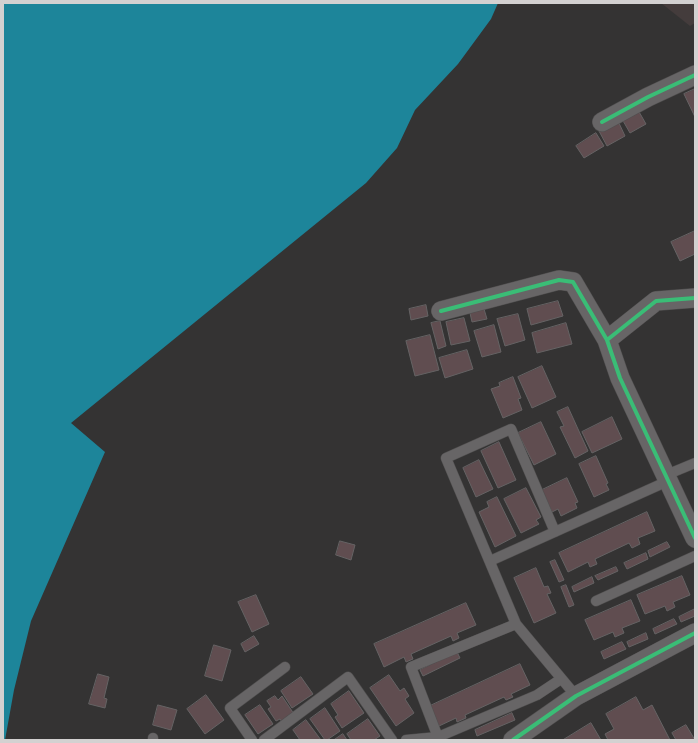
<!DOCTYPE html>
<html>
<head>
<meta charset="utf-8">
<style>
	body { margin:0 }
	#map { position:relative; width:698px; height:743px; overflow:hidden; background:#343333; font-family:"Golos Text",sans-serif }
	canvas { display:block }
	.frame { position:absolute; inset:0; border:4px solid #d3d1d1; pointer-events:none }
</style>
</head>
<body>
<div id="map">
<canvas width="698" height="743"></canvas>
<div class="frame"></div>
</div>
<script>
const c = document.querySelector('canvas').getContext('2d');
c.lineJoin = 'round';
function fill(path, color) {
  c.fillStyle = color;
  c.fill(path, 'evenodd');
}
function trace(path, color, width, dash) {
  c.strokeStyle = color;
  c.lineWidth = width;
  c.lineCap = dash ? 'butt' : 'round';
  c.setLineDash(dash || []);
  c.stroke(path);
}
const built = new Path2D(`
	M661,3H695V23L690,26Z`);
const water = new Path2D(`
	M3,3H498L491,19L458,64L415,110L397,148L366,183L71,423L105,452L31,621L14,690L5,740H3Z`);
const building = new Path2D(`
	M695,89V117L684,94Z
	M638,110L646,124L630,133L622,119Z
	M618,121L625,136L607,146L599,131Z
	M596,133L604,146L584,158L576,146Z
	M695,231V254L680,261L671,242Z
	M558,301L563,316L531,325L527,309Z
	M426,305L428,316L411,320L409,309Z
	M484,309L487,319L472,322L470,313Z
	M518,314L525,340L505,346L497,319Z
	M464,318L470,341L451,345L446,322Z
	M440,321L446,346L438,349L431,323Z
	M566,323L572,344L537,353L532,333Z
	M494,325L501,352L482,357L474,331Z
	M430,335L439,370L415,376L406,341Z
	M467,350L473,369L445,378L439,358Z
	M542,366L556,397L532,408L518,377Z
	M513,377L521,398L518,399L522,410L503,418L491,389L500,386L499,383Z
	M568,407L588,451L575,458L560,427L564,426L557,412Z
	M612,417L622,439L592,453L582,432Z
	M541,422L556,454L534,465L518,433Z
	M499,442L516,480L498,488L481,451Z
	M596,456L608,483L606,484L609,490L594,497L579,464Z
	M479,460L493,489L476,497L463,468Z
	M567,478L578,502L575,503L577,508L561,516L558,509L552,512L542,490Z
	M526,488L541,517L536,520L539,524L521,533L504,499Z
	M497,497L516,536L495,547L479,512L489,507L487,502Z
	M647,512L655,531L638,538L640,544L632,548L629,543L595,559L597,564L590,567L588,562L568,572L559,553Z
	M340,541L355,545L351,560L336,555Z
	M667,542L670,547L650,557L648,551Z
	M646,553L648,559L627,569L624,563Z
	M555,560L564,580L559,582L550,562Z
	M616,567L618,571L598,580L595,576Z
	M536,568L544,587L548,586L551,593L547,594L556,613L534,623L514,578Z
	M682,576L690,595L673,602L675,607L667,611L665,606L645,614L637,595Z
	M592,577L594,583L574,592L572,587Z
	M566,585L574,605L569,607L561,587Z
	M256,595L269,624L252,632L238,602Z
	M631,600L640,621L622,628L624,633L615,637L613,632L594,640L585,620Z
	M466,603L476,625L457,633L459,638L453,641L451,636L411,654L413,659L406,662L404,657L384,667L374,644Z
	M695,609V616L681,622L679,617Z
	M674,619L677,624L655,634L653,629Z
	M646,633L648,639L629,647L627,642Z
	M254,636L259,644L245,652L241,644Z
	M622,642L626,649L604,659L601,652Z
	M214,645L231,650L222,681L205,676Z
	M457,652L460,658L423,676L420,670Z
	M520,664L530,685L511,694L513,697L506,700L504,697L465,715L466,718L457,722L456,718L439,726L430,706Z
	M98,674L109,677L104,698L107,699L105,708L89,704Z
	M389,675L400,691L404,688L409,696L405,699L414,713L396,726L370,688Z
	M301,677L313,694L292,708L281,691Z
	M349,691L364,713L342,728L335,717L338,715L331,704Z
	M206,695L224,720L205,734L187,709Z
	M275,696L278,700L282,696L294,714L282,722L280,719L276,721L268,709L271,707L267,701Z
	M636,697L643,710L652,705L670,740H608L605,734L614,729L606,714Z
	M158,705L177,710L171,730L153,725Z
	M260,705L273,724L258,734L245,715Z
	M325,708L340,731L327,740H325L310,719Z
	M512,713L515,720L477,736L475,730Z
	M368,719L380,736L374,740H351L347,734Z
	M306,720L321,740H300L293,730Z
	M591,723L601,740H563Z
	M686,725L695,740H676L672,733Z
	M343,734L347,740H334Z`);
const service = new Path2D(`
	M666,475L695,463
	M555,532L511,429L446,458L516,624L576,696
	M490,561L668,481
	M596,601L695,556
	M153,740V738
	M252,740L230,708L285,667
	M264,740L348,677L392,740
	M406,740L438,737L537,695L561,679
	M439,740L411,667L516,624`);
const minor = new Path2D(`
	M602,122L648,97L695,75
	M695,298L656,301L607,340L620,378L695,538
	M441,311L559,280L573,282L607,340
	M513,740L576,696L695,633`);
const cycleway = new Path2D(`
	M602,122L648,97L695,75
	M695,298L656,301L607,340L620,378L695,538
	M441,311L559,280L573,282L607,340
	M513,740L576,696L695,633`);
fill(built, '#443c3c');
fill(water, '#1d859a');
fill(building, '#604d50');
trace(building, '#656364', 1);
trace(service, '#504f4f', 11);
trace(minor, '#504f4f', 20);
trace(service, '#676566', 10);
trace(minor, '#676566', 19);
trace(cycleway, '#3abd76', 4);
</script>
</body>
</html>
